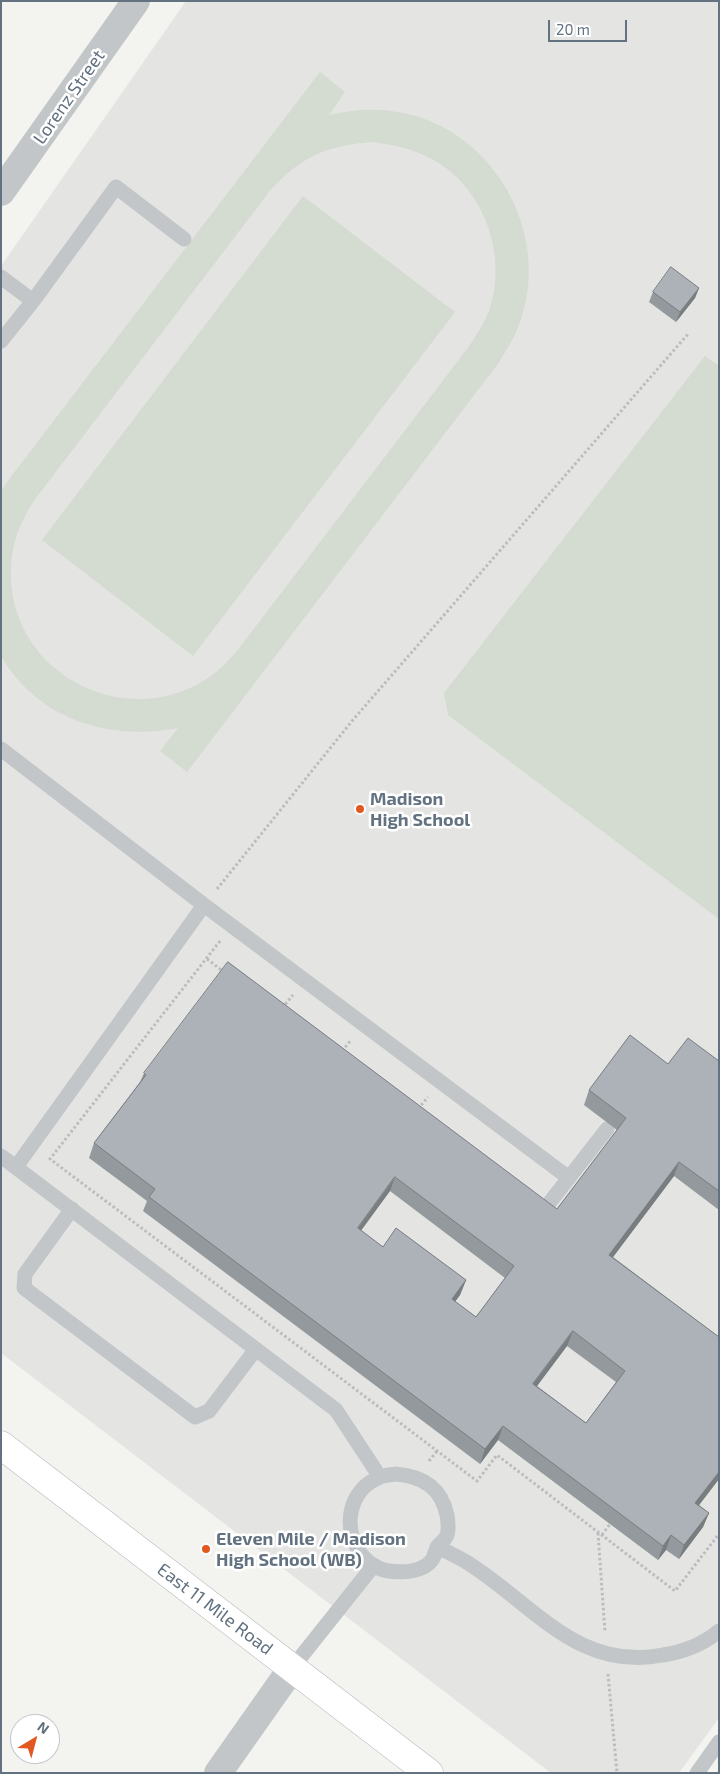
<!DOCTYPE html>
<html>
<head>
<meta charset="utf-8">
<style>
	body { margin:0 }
	#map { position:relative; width:720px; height:1774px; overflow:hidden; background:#f3f4ef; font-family:"Exo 2",sans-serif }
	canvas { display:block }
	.frame { position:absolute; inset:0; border:2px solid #637280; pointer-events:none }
	.north { position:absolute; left:10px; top:1714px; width:50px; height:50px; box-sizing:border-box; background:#fff; border:1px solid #c1c7cc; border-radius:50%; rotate:37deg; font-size:14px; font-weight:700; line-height:20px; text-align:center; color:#637280 }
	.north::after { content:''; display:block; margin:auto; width:18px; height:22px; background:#e25821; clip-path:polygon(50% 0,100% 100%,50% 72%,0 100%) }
	.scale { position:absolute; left:548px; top:20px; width:79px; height:22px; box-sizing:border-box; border:2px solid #637280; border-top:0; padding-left:6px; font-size:15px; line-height:18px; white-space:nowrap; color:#637280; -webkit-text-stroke:4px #fff; paint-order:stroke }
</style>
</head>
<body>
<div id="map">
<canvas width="720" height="1774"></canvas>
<div class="frame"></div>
<div class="north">N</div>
<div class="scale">20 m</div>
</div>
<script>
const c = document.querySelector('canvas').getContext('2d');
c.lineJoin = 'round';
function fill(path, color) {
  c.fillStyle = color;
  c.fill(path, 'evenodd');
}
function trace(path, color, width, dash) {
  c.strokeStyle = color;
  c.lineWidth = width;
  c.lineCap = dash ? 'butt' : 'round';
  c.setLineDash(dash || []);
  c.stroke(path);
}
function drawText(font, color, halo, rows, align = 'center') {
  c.font = font + ' "Exo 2",sans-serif';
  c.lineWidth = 5;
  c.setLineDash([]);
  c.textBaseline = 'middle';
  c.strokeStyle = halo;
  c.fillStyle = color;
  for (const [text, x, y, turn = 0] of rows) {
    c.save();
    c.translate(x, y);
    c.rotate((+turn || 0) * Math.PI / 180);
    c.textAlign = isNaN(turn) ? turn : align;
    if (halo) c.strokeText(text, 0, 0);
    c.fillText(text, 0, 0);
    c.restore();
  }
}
const built = new Path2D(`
	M186,1H719V1718L679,1773H551L1,1353V266Z`);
const green = new Path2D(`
	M320,72L345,92L329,115C352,110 374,108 397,112C491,126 553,232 520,322C515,337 506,351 497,365L187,772L160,751L178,728C109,741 38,720 1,656V491L10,478ZM373,142C392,145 410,148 428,157C483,184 509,254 489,311C484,323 477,334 470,345L237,651C224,666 209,680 190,688C119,720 32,679 14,602C9,579 10,553 18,531C23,519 29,508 36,498L269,192C300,157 327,145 373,142Z
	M303,196L455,312L193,656L42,540Z
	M705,356L719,366V919L448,715L444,693Z`);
const path = new Path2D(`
	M217,889L352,721L688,334
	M220,941L50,1159L477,1481L497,1455L675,1591L719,1534
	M207,959L224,972
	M282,1008L293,995
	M342,1051L351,1040
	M418,1109L428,1097
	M429,1461L437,1451
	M598,1533L605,1632
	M602,1535L610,1524
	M608,1674L617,1773`);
const service = new Path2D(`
	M1,277L33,301
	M1,341L33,301L116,187L184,239
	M1,749L204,905L16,1167
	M204,905L569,1178
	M1,1156L336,1410L380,1477
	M72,1209L25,1274L24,1288L195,1417L209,1411L256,1349
	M543,1211L607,1129
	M395,1474C422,1476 441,1487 447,1515C448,1521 449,1532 446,1537C444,1541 440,1543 438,1546C435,1550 435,1556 432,1560C423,1572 403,1573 389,1571C378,1570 367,1562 361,1554C342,1528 348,1490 380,1477C385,1475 390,1475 395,1474Z
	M437,1547C450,1553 463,1559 474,1567C536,1608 580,1671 663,1655C683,1652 703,1644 719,1631
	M292,1668L374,1565
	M697,1773L719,1742`);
const minor = new Path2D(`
	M1,192L136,1
	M218,1773L292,1668`);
const secondary = new Path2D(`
	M1,1445L429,1773`);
const wall = new Path2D(`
	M699,288L695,298L676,322L649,302L653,292Z
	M719,1061V1210L674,1176L613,1257L719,1337V1479L699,1505L709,1513L703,1527L679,1559L666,1550L658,1560L498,1440L480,1464L143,1211L147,1201L89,1158L94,1143L140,1082L144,1073L557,1209L617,1130L584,1105L589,1090L668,1064ZM390,1191L505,1278L476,1317L455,1302L460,1295L466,1280L383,1247L361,1231ZM567,1346L616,1382L586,1423L537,1386Z`);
const shadedWall = new Path2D(`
	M699,288L695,298L676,322L680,312Z
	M679,1162L674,1176L604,1269L609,1255Z
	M395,1177L390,1191L352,1242L358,1228Z
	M466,1280L460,1295L446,1313L452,1299Z
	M573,1331L567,1346L528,1398L533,1384Z
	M503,1426L498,1440L480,1464L485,1449Z
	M719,1472V1479L690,1517L695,1503Z
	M709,1513L703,1527L679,1559L684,1545Z
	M671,1535L666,1550L658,1560L663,1546Z`);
const building = new Path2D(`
	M671,267L699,288L680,312L653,292Z
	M228,962L557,1209L626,1118L589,1090L630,1035L668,1064L688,1038L719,1061V1191L679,1162L609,1255L719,1337V1472L695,1503L709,1513L684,1545L671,1535L663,1546L503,1426L485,1449L149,1197L155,1189L94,1143L146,1075L144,1073ZM395,1177L514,1266L476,1317L452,1299L466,1280L396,1228L383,1247L358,1228ZM573,1331L625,1371L586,1423L533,1384Z`);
const markers = [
	[360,809,5,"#e25821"],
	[206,1549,5,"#e25821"]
];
const streetNames = [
	["Lorenz Street",69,97,-55],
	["East 11 Mile Road",215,1609,37]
];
const poiNames = [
	["Madison",370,799],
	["High School",370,820],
	["Eleven Mile / Madison",216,1539],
	["High School (WB)",216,1560]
];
fill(built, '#e4e5e3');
fill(green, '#d4dbd0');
trace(secondary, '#b5b9bd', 29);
trace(path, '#babcbe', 3, [2.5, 2.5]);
trace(service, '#c3c6c9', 15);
trace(minor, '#c3c6c9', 28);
trace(secondary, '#fff', 28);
fill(wall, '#94999d');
fill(shadedWall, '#787d80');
fill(building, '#acb2b7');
trace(building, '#787d80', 1);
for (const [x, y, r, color] of markers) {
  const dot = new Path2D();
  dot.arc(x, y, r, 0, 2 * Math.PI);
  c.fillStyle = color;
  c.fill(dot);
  trace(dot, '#fff', 2);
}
drawText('18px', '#637280', '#fff', streetNames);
drawText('bold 18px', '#637280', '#fff', poiNames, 'left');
</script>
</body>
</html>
